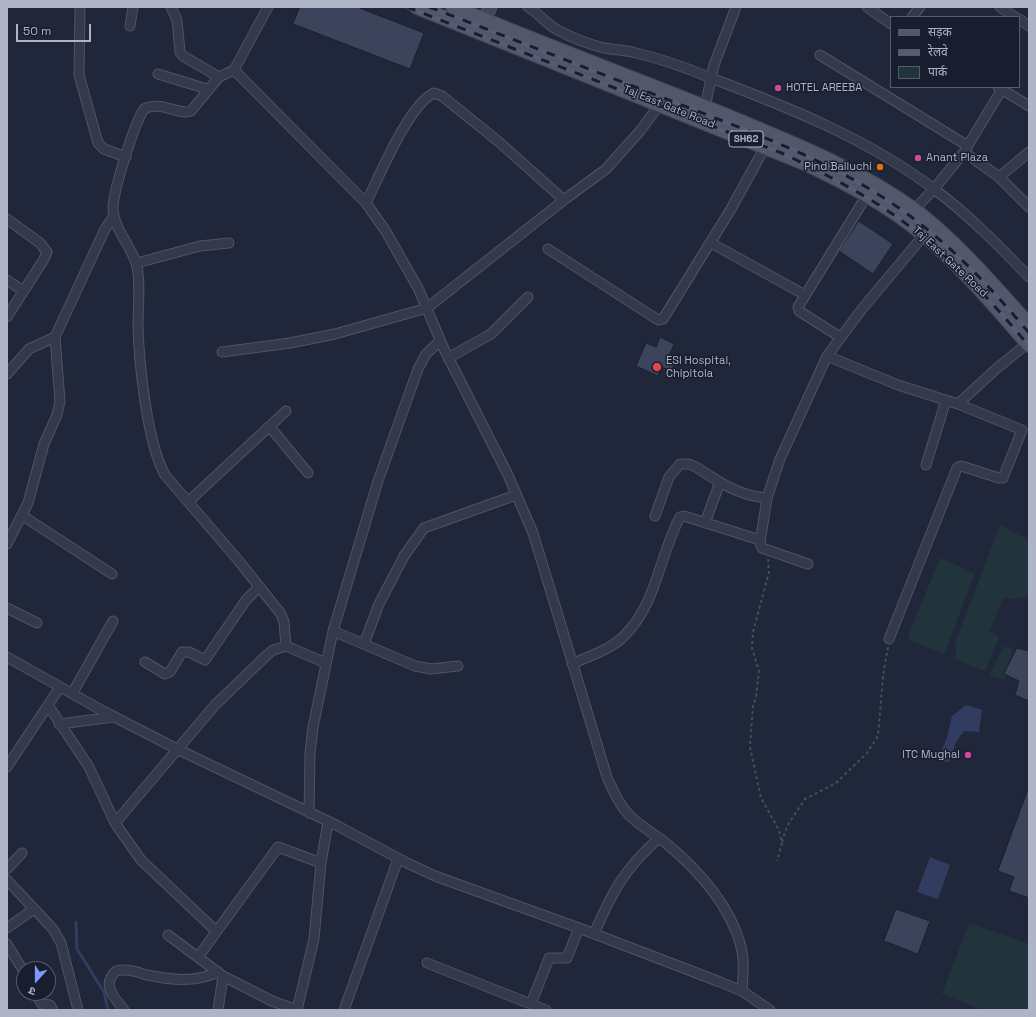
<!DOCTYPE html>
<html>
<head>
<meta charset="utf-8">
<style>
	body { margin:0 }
	#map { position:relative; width:1036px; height:1017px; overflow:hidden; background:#20273a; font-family:"Space Grotesk","Noto Sans Devanagari",sans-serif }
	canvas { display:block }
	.frame { position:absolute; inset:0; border:8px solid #afb4c7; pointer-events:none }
	.legend { position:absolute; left:890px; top:16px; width:130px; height:72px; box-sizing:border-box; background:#191e2f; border:1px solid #555a6c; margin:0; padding:5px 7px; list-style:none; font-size:12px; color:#afb4c7 }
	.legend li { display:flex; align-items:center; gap:8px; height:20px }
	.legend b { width:20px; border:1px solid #555a6c }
	.north { position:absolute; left:16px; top:961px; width:40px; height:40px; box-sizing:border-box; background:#191e2f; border:1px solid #555a6c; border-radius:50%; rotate:201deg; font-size:11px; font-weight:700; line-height:16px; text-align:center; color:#afb4c7 }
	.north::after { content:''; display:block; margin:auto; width:14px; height:18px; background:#7e98fd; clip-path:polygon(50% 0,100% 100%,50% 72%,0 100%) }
	.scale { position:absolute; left:16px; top:24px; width:75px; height:18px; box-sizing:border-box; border:2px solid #afb4c7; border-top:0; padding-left:5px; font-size:12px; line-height:14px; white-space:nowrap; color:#afb4c7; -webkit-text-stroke:3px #191e2f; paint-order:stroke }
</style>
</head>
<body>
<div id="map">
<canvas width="1036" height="1017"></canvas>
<div class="frame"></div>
<ul class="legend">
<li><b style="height:5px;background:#52586b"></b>सड़क</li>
<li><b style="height:5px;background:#565c72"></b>रेलवे</li>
<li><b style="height:11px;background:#22343b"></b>पार्क</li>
</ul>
<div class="north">उ</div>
<div class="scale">50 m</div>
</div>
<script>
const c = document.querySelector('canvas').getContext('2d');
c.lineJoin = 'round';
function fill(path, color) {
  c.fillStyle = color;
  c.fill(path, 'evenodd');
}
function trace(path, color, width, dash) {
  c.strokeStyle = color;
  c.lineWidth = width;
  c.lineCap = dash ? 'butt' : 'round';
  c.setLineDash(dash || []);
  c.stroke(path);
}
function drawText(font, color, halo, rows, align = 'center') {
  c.font = font + ' "Space Grotesk",sans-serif';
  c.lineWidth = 3;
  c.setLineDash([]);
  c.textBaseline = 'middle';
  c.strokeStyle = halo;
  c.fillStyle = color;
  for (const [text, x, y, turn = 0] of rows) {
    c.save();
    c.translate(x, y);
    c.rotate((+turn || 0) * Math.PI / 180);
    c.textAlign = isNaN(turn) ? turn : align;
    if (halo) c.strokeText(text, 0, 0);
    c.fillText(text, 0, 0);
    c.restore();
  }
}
const green = new Path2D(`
	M1000,525L1029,540V596L1017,599L1003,598L989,632L999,637L985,671L954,659L956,652L955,644Z
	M940,558L975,573L944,654L907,639Z
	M1003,646L1013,650L1004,680L990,675Z
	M969,923L1029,944V1010H983L942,994Z`);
const water = new Path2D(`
	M966,705L982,710L979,732L964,731L956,742L950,762L938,761L947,737L952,716Z
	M930,857L950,865L938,899L917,892Z`);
const stream = new Path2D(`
	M76,922L77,949L104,992L108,1010`);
const building = new Path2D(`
	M300,7H357L424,33L410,69L293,24Z
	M859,221L893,244L873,274L839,251Z
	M660,337L674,344L669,356L677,359L671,371L662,367L658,376L636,366L646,343L656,347Z
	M1017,648L1029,651V701L1015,695L1019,681L1004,674Z
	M1028,790H1029V898L1009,891L1014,877L998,871Z
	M896,909L930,921L918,954L884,941Z`);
const path = new Path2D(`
	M768,559L769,572L753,632L752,648L759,671L756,697L753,706L750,747L761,798L779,830L782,843L777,861
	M782,842L787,826L805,799L836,783L867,753L878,736L883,676L888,647`);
const street = new Path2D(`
	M80,7L79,75L98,143L104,149L126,157
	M171,7L177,20L180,52L183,56L219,77
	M268,7L234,70L219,77L191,111C180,116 160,100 144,109C134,124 114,189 113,207C113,228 130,244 136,263C141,277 138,310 138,326C139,363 147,443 165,475L238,560L281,614L284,622L286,646L326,663
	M528,7C539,13 546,24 556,29C570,37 588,44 604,48C614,50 626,50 636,53C662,59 687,68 711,78C788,107 868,139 934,189C969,215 999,246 1029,277
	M867,7L891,24
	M1000,7L1015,17
	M912,17L920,7
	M1019,19L1029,26
	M130,26L133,7
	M820,55L968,146
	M234,70L366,203L385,230L418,288L444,349L508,475L533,533L607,777C612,788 617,800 624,809C635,824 653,832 667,844C698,870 728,902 740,943C745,959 743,975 742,991
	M158,74L207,89
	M998,87L1029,106
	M705,107L714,65L736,7
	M964,152L999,177L1029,207
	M999,177L1029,152
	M366,203C379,177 409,104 434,93L442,96L499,142L564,200
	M911,213L934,189L964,152L1002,89
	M7,219L40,243L47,252L44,259L7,317
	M711,243L805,295
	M548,249L655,318L659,320L663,319L731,209L765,147
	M137,263L200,246L229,243
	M7,280L23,291
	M840,337L799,311L798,307L867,195
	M222,352L290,343L335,334L427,308L564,200L606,169L640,131L660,104
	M827,356L898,385L958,404L1022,430L1003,478H999L961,466L957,468L889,639
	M448,358L491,334L528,297
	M7,374L29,349L55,337
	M958,404L996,369L1028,343
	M270,427L308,473
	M926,465L946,400
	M189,501L286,411
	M23,516L112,574
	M655,516L669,477L680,464H689L696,467C719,482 739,496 767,498
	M705,523L720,482
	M7,544L28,503L44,444L57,415L60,401L55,337L105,229L113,217
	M808,564L762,548L760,543L767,498L780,459L827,356L862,309L924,235
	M7,608L37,623
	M333,631L415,666L431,669L458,666
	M364,644L379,604L404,556L424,528L516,495
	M7,657L103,711L177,749L336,825L407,863L435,876L579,928L720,982L742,991L770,1010
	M145,662L165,674L170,672L182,652H189L205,660L246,600L259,587
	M572,664C589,656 610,650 624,636C657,604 659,556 680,517L684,516L760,540
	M72,694L113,621
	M48,705L89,767L115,823
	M59,724L114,717
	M7,767L60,687
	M309,813L310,753L313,727L333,631L378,481L418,369L426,354L440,341
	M7,869L22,853
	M7,880L53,929L61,943L78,1010
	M7,928L34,909
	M216,931L141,860L115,823L215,705L267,655L273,650L286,646
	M594,934C612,892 625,868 659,838
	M168,935L223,976L272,1001L297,1010
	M7,944L24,972
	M198,957L278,847L321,863
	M427,963L546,1010
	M35,993L42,1004L50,1005L53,1010
	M531,1004L549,958H567L579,928
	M124,1010C114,997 101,985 116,971C127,968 137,972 147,975C172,980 194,983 218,972
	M218,1010L223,976
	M297,1010L314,939L321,863L328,822
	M344,1010L398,859`);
const secondary = new Path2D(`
	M481,29L490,7`);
const primary = new Path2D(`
	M417,7L807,164C848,184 889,205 924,235C963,267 996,307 1029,345
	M453,7C543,45 636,79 727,116C791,143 856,168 913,209C957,242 993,285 1029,325`);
const rail = new Path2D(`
	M407,7L784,154C821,172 857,190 891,213C944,249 988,297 1029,346
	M429,7C513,39 596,72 679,104C754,133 829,160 896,206C946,240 990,286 1029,333`);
const markers = [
	[778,88,4,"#d1479c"],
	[918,158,4,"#d1479c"],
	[880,167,4,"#e8710a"],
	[657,367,5,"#e0444e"],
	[968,755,4,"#d1479c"]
];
const shields = [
	[746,139,34]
];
const shieldNames = [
	["SH62",746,139]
];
const poiNames = [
	["HOTEL AREEBA",786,88],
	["Anant Plaza",926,158],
	["Pind Balluchi",872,167,"right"],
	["ESI Hospital,",666,361],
	["Chipitola",666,374],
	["ITC Mughal",960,755,"right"]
];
const streetNames = [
	["Taj East Gate Road",669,107,22],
	["Taj East Gate Road",950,262,43]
];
fill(green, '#22343b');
fill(water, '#313c60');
trace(stream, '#313c60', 3);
fill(building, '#3c445b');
trace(building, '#1b2031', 1);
trace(street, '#4f5465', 11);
trace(secondary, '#4f5465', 15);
trace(primary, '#3d4254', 16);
trace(path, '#405159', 2, [3, 3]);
trace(street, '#34394b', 9);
trace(secondary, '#42475e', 13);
trace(primary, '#52586b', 14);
trace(rail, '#565c72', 4.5);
trace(rail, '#191e2f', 3, [9]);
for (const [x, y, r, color] of markers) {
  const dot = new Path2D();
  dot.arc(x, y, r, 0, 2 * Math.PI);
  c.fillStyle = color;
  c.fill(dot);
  trace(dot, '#191e2f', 1.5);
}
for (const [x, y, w] of shields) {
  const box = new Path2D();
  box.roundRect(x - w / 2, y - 8, w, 16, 3);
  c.fillStyle = '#191e2f';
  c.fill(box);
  trace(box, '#afb4c7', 1);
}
drawText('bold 10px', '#afb4c7', null, shieldNames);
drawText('11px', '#afb4c7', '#191e2f', poiNames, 'left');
drawText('11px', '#afb4c7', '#191e2f', streetNames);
</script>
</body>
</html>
